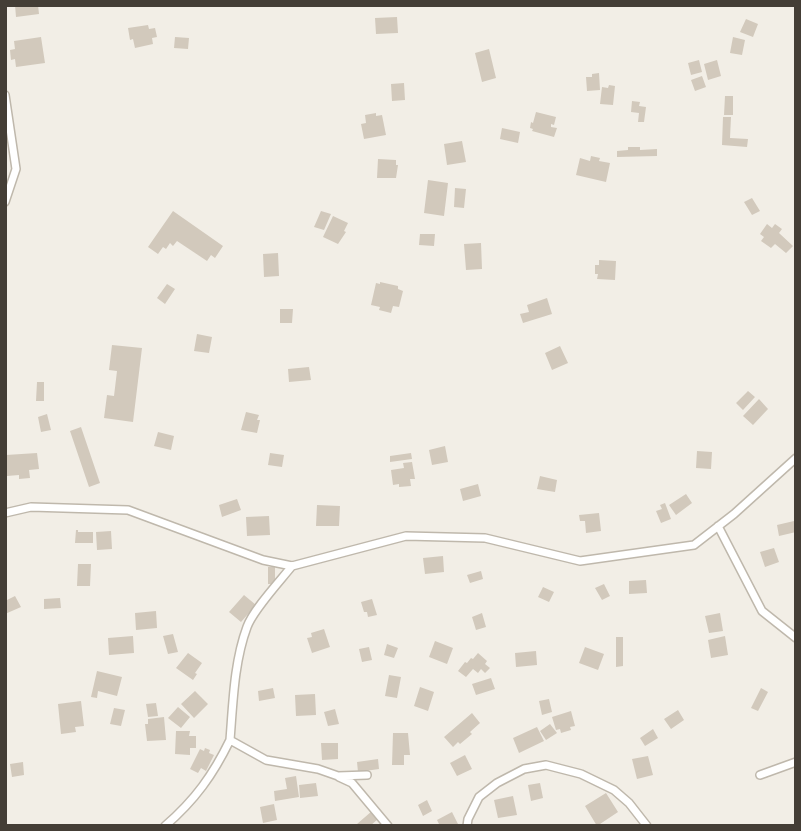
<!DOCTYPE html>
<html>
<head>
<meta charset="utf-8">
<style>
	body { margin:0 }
	#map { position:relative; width:801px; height:831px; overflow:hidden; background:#f2eee6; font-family:"Roboto Condensed",sans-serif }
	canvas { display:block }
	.frame { position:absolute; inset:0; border:7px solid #443e36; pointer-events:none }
</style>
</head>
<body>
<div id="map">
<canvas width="801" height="831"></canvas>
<div class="frame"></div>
</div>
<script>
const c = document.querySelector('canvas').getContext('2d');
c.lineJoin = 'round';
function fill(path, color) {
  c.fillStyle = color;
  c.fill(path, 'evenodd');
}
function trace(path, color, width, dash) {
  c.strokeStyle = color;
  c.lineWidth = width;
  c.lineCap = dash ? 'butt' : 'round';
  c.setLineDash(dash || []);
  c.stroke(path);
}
const building = new Path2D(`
	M15,5H38L39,14L16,17Z
	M397,17L398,33L376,34L375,18Z
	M746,19L758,24L753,37L740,32Z
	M148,25L149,29L155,28L157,37L152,38L153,44L135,48L133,39L130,40L128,28Z
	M41,37L45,63L16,67L15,59L11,60L10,50L15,49L14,41Z
	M175,37L189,38L188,49L174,48Z
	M733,37L745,40L742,55L730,53Z
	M489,49L496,78L482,82L475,53Z
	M699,60L702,72L691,75L688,63Z
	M717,60L721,76L708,80L704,64Z
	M599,73L600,90L587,91L586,77H592V74Z
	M702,76L706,87L695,91L691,80Z
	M404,83L405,100L392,101L391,84Z
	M609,85L615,86L613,105L600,104L602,87L608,88Z
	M725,96H733V115H724Z
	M632,101L640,102L639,106L646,107L644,122H638L639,113L631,112Z
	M536,112L556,117L554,125L551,124V127L557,128L554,137L532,131L533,129L530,128L531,122L533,123Z
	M376,113V116L382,115L386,135L364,139L361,124L366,123L365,115Z
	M723,117H731L730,138L748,139L747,147L722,145Z
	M502,128L520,132L518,143L500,139Z
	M462,141L466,162L447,165L444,144Z
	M628,147H640V150L657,149V156L617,157V151L628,150Z
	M591,156L600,158L599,161L610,163L606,182L576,175L580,158L590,161Z
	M378,159L396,160V165H398L396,178H377Z
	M428,180L448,183L444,216L424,213Z
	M455,188L466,189L464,208L454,207Z
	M752,198L760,211L752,215L744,202Z
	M173,211L223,246L215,258L211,255L207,261L177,241L173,246L170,243L166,249L163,247L158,254L148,247Z
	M321,211L331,214L324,230L314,227Z
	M333,216L348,223L344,231L346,232L338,244L323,237Z
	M767,224L772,228L775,224L782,229L779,233L793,246L786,253L775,244L771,248L761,241L764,237L760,234Z
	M420,234H435L434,246L419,245Z
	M481,243L482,269L466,270L464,244Z
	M278,253L279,276L264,277L263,254Z
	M599,260L616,261L615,280L597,279L598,274H595V265H599Z
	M380,282L398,286V289L403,291L399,307L393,306L391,313L379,310L380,307L371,305L376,283L380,284Z
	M167,284L175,289L165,304L157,298Z
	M547,298L552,314L523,323L520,314L529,312L527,305Z
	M280,309H293L292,323H280Z
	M197,334L212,337L209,353L194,351Z
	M112,345L142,348L133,422L104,418L107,395L114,396L117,371L109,370Z
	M560,346L568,363L552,370L545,353Z
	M309,367L311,380L289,382L288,369Z
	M37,382H44V401H36Z
	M748,391L755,397L743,410L736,403Z
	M759,399L768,409L753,425L743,416Z
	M246,412L259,415L257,420H260L257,433L241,430Z
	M47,414L51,430L41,432L38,417Z
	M81,427L100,483L89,487L70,431Z
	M158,432L174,436L171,450L154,446Z
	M445,446L448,462L432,465L429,450Z
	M697,451L712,452L711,469L696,468Z
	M37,453L39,469L29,470L30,478L19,479V475L7,476L6,455Z
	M270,453L284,455L282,467L268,465Z
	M411,453L412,459L390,462V456Z
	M412,462L415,479H410L411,486L399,487V484L393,485L391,470L404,468L403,463Z
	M540,476L557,480L555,492L537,489Z
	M478,484L481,496L463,501L460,489Z
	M686,494L692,503L676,515L669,505Z
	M237,499L241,510L222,517L219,505Z
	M665,503L671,519L661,523L656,511L662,509L660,505Z
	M317,505L340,506L339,526H316Z
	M599,513L601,531L586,533L585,521H580L579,515Z
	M269,516L270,535L247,536L246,517Z
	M794,521L796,532L779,536L777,525Z
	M76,530H78V532H93V543H75Z
	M111,531L112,549L97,550L96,532Z
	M774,548L779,562L765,567L760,552Z
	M443,556L444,572L425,574L423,558Z
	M78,564H91L90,586H77Z
	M268,567H275V584H268Z
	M481,571L483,579L470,583L467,575Z
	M646,580L647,593L629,594V581Z
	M604,584L610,596L602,600L595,588Z
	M543,587L554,592L549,602L538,597Z
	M244,595L256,605L241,622L229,612Z
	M15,596L21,607L5,614V601Z
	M60,598L61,608L44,609V599Z
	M372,599L377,615L368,617L367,612H364L361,602Z
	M156,611L157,628L136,630L135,613Z
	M482,613L486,627L476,630L472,617Z
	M720,613L723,631L709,633L705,616Z
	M324,629L330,647L312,653L307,638L312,637L311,633Z
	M173,634L178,652L168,654L163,636Z
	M133,636L134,653L109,655L108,638Z
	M725,636L728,655L711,658L708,640Z
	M616,637H623V666L616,667Z
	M435,641L453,648L447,664L429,657Z
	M387,644L398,648L394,658L384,655Z
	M369,647L372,660L362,662L359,649Z
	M585,647L604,654L598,670L579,663Z
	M536,651L537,665L516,667L515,653Z
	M188,653L202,663L195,673L197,674L193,680L176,668Z
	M478,653L487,661L485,664L490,668L485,673L481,669L478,673L473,669L466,677L458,671L465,662L467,663L471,658L473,659Z
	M97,671L122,677L117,696L98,691L97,698L91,697Z
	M389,675L401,677L397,698L385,696Z
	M491,678L495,689L476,695L472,684Z
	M420,687L434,692L428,711L414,706Z
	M273,688L275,698L259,701L258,691Z
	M761,688L768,692L758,711L751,708Z
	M195,691L208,704L194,718L181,704Z
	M315,694L316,715L296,716L295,695Z
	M549,699L552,712L542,715L539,701Z
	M81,701L84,726L75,727L76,732L61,734L58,704Z
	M156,703L158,716L148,717L146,704Z
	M178,707L190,717L181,728L168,718Z
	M114,708L125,710L121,726L110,724Z
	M335,709L339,724L328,726L324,712Z
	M678,710L684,720L671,729L664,719Z
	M571,711L575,726L570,727L571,730L561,733L560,729L556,730L552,717Z
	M472,713L480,723L470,732L472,734L460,744L458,742L453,747L444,737Z
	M164,717L166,740L147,741L145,724H148V719Z
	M550,724L557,733L546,740L540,731Z
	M537,727L544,741L519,753L513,738Z
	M653,729L658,738L645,746L640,738Z
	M176,731H190L189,736H196V748H190V755L175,754Z
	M393,733H408L410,755H404V765H392Z
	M321,743H338V759L322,760Z
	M205,748L210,750L209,753L214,755L206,771L201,768L198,773L190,769L200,749L204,751Z
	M465,755L472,769L457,776L450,763Z
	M648,756L653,775L637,779L632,759Z
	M378,759L379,769L358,772L357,762Z
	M23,762L24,775L12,777L10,764Z
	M296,776L299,797L275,801L274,791L287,789L285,778Z
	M316,783L318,796L300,798L299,785Z
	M540,783L543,798L531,801L528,785Z
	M606,793L618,812L597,826L585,806Z
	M513,796L517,815L498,818L494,800Z
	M427,800L432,811L423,816L418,805Z
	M274,804L277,820L263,823L260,807Z
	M372,811L378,819L370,826H358L357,824Z
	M452,812L459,826H440L437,820Z`);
const minor = new Path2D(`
	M5,95L16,169L5,202
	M5,513L31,507L128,510L263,560L292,566L406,536L485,538L580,561L694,545L734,514L796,458
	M718,526L762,611L796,638
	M230,740L266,760L318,769L338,776L367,775
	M760,775L796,762
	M339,777L352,783L388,826
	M165,826C195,800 213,775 230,740C233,703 234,662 247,627C253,610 280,581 292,566
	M467,826L468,819L479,797L497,783L524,769L546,765L581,774L614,790L629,803L647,826`);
fill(building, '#d2c9bc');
trace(minor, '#bfb8ac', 10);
trace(minor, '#fff', 7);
</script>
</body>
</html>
